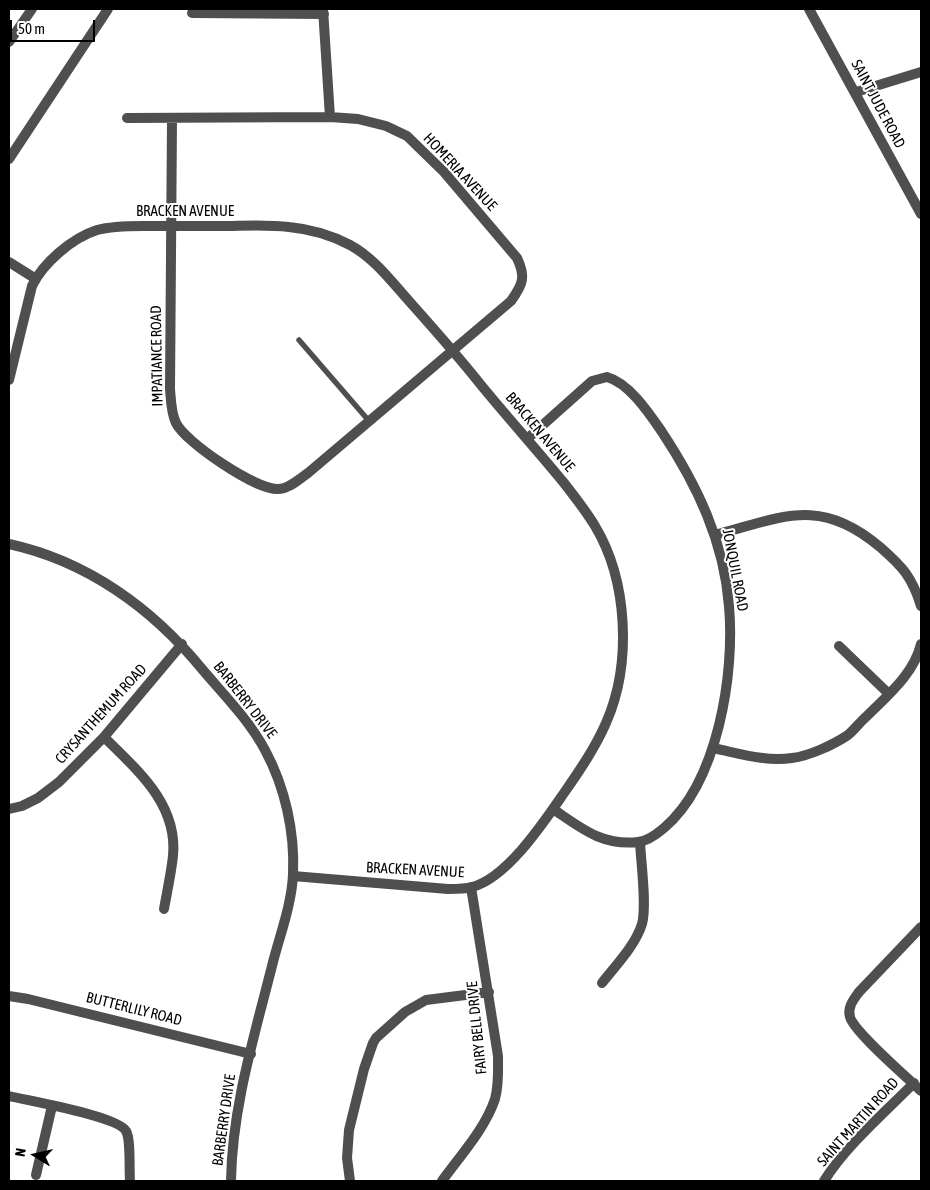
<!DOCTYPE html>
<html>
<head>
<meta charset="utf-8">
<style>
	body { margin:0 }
	#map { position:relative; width:930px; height:1190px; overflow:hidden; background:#fff; font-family:"Asap Condensed",sans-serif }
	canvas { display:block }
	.frame { position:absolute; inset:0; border:10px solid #000; pointer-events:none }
	.north { position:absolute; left:10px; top:1130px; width:50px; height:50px; -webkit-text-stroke:4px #fff; paint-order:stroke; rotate:280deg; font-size:14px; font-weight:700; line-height:20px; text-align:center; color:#000 }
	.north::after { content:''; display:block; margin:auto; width:18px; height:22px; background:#000; clip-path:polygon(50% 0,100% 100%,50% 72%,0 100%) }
	.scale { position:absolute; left:10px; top:20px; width:85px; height:22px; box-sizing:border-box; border:2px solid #000; border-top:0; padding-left:6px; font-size:15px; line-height:18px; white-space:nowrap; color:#000; -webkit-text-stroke:4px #fff; paint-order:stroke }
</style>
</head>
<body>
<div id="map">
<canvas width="930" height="1190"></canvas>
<div class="frame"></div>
<div class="north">N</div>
<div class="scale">50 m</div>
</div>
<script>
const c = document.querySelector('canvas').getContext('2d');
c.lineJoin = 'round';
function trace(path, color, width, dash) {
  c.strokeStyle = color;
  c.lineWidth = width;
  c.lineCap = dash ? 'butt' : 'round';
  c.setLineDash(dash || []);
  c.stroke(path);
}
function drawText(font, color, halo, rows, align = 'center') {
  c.font = font + ' "Asap Condensed",sans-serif';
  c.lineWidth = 4;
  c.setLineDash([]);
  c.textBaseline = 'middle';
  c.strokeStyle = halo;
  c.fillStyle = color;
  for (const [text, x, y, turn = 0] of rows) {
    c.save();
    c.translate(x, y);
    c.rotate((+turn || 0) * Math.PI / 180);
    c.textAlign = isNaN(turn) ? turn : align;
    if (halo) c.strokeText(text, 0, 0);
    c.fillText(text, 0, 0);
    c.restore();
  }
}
const service = new Path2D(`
	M299,340L369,421`);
const minor = new Path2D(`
	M323,9L330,117
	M809,9L921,214
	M192,13L324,14
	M9,42L32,9
	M856,92L921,72
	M127,118L330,117L358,119L386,126L407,136L444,172L517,258C526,277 523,284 511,301L308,473C299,479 289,489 278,489C256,490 185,442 176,423C171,413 171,400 170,389L172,119
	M9,159L108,9
	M9,262L36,279
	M9,380L32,286C43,263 72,238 97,230C112,226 128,226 143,226C169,226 194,226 219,226C242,226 266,224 289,227C310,229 331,235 350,245C374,258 391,281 409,301C434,329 458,356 481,385C508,418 537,450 564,483C575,497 586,511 595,526C628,581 632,664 606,723C595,748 580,770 564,793C544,822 507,878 472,887C465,889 456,889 448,889L293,876
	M527,439L592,381L607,377C629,383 649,413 662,432C697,485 724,541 729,606C735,674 718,782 664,828C657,834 648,841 638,842C602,846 581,828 553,809
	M715,535C783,517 820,496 880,547C903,567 912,577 921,606
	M839,646L889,694
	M104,737C138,771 178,804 173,856C171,874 167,892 164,909
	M713,748C738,753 766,762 792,758C809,756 833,745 848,735C854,730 860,722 867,716C887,696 914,674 921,644
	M9,809L22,806L38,798L59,782L104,737L182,644
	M921,927L859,992C854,999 847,1007 850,1017C854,1032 907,1077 921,1091
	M602,983C616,965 635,946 642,924C647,906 641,863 640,842
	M9,996L28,999L251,1054
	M9,1096C29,1101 118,1116 126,1131C131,1139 129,1170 130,1181
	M36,1175L52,1106
	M350,1181L347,1158L349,1130L364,1069L373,1043L376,1038L405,1012L426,1000L489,992
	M442,1181C460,1156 485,1129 495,1099C499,1085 498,1070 498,1056L471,887
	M824,1181C846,1146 884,1113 914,1083`);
const tertiary = new Path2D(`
	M9,544C87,561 152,608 202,669C224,695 249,720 265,750C285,787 295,832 293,874C292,903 280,935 273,962C255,1034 232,1107 231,1181`);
const streetNames = [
	["SAINT JUDE ROAD",878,104,62],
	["HOMERIA AVENUE",460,172,47],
	["BRACKEN AVENUE",185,211],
	["IMPATIANCE ROAD",157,356,-91],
	["BRACKEN AVENUE",540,432,50],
	["JONQUIL ROAD",735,570,79],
	["BARBERRY DRIVE",245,700,52],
	["CRYSANTHEMUM ROAD",101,714,-48],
	["BRACKEN AVENUE",415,870,3],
	["BUTTERLILY ROAD",134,1009,14],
	["FAIRY BELL DRIVE",477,1028,-96],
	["BARBERRY DRIVE",224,1120,-82],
	["SAINT MARTIN ROAD",858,1122,-48]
];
trace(service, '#4f4f4f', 5.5);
trace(minor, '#4f4f4f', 10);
trace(tertiary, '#4f4f4f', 10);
drawText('15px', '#000', '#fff', streetNames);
</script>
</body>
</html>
